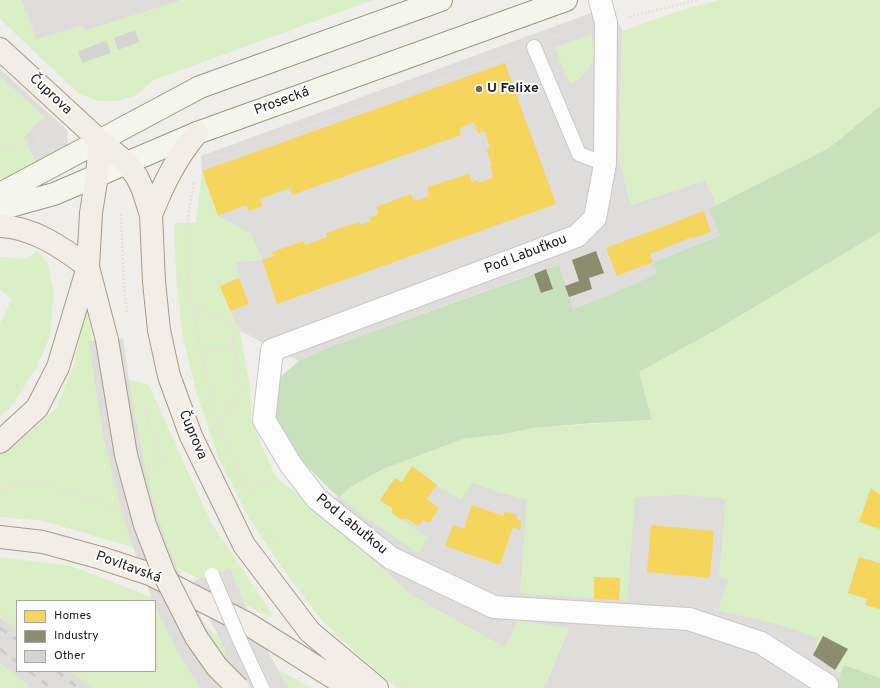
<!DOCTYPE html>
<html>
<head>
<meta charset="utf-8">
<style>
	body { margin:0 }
	#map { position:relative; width:880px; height:688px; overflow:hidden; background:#efeeea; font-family:Overpass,sans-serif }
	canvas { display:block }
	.legend { position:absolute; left:16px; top:600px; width:140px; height:72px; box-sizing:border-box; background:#fff; border:1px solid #a6a6a6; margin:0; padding:5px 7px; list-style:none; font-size:12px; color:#212121 }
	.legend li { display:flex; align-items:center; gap:8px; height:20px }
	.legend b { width:20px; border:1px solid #a6a6a6 }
</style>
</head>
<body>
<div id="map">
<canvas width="880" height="688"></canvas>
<ul class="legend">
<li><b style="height:11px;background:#f6d55c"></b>Homes</li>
<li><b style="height:11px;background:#8c8c6e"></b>Industry</li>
<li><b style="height:11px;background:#d6d4d1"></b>Other</li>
</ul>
</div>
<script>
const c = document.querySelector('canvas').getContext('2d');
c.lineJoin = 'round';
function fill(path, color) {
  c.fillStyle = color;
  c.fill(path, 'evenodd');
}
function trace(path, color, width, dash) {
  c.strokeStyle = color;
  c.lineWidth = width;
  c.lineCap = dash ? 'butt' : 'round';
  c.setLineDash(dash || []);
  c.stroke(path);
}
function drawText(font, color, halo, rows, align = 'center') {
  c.font = font + ' Overpass,sans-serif';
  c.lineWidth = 4;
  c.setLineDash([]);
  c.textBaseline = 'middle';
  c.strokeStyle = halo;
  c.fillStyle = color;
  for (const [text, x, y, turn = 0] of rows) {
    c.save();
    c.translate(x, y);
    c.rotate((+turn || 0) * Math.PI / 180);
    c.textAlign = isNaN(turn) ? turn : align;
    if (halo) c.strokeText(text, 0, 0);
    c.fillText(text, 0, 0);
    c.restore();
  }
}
const residential = new Path2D(`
	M21,0H183L85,31L81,26L36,40Z
	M610,6L622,31L619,159L631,205L705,180L717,205L710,209L720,236L653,262L658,274L607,296L573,309L558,265L327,348L299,361L240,331L230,311L220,286L235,262L262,260L251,234L218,216L202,171L201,156Z
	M0,69L67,130L68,148L0,182Z
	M463,439L867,481L880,492V678L844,665L835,688H544L569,628L505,648L411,595L319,511L345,491L385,468Z`);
const grass = new Path2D(`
	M0,0H21L37,40L82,25L85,31L183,0H373L154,80L137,95L117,101H99L79,94L0,19ZM135,30L140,42L118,50L114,38ZM106,40L111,53L82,63L78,52Z
	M720,0H880V106L829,148L717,205L705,180L631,205L619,159L622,31L688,8Z
	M591,34C599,56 591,74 570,84L555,48Z
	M0,76L46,118L38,122L24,138L37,164L0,182Z
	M202,171L218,216L251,234L262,260L236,262L239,278L220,286L230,311L240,331L250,387L251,419L272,470L278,479L319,511L411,595L505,648L518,621L569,628L544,688H397L377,672L323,622L290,579L250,520L219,459L195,388L184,342L177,291L174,223H196Z
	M880,232V495L871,488L859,522L880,529V558L879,563L859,557L848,592L867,599L865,605L880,609V678L844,665L840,673L835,670L848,649L823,636L813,655L818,638C786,624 751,619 718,610L731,571L728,579L719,577L726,499L685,495L635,497L627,601L620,600V578L596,577L595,599L520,593L527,500L503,493V494L473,483L461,500L437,485L412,466L402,482L395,478L380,500L392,508V513L428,538L418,553L372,522L339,497L352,486L383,469L463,439L505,434L533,428L652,420L639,372L716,330Z
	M37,251L48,264L54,295L50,336L37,367L11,407L0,416V325L12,299L0,290V257L26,259Z
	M85,313H88L96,371L149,385L210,521L273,615L268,617L188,573L126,545L44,521L0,517V453L17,443L56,408L74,365Z
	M0,557L71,566L151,597L311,688H0ZM17,601H155V671H17Z`);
const forest = new Path2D(`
	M880,106V232L716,330L639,372L652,420L593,423L533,428L505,434L463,439L385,468L352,486L339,497C325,485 282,443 277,427C272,412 276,394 279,378L299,361L327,348L534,274L541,293L553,289L546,269L559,265L573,309L607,296L657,274L653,262L720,236L709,209L829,148Z
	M844,665L880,678V688H835Z`);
const pier = new Path2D(`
	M123,338L131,395L147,477L157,515L169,549L184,584L220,655H225L226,651L205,610L194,581L230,568L251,620L288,688H200L182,659L165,627L155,605V601H153L149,591L124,521L106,450L97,397L89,341Z
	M0,618L17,630V671H69L91,688H32L0,663Z`);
const homes = new Path2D(`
	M505,63L556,204L277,304L262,260L274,256L272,252L304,241L305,245L327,237L326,233L359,222L360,225L371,221L369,218L378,214L376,207L411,194L414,201L429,196L427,187L469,174L472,182L478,180V183L494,177L490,166L492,165L486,149L490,148L485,131L478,134L474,122L460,128L461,135L292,195L290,188L260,199L263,206L249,211L246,205L218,216L202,171Z
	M704,211L711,232L693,238L692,237L650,254L653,262L617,276L606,248Z
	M239,278L249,304L230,311L220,286Z
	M412,466L437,485L427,499L439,508L429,523L423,520L418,526L406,518L402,520L392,513V508L380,500L395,478L402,482Z
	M871,488L880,495V529L859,522Z
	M472,505L503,516L505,511L517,515L516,519L521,521L520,530L513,527L500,565L445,546L453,525L464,529Z
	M651,525L714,531L710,578L647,572Z
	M859,557L879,563L880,559V609L865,605L867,599L848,593Z
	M594,577L620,578L619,600L594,599Z`);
const industry = new Path2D(`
	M596,251L604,273L589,278L592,289L569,297L565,286L579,281L572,260Z
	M546,269L553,289L541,293L534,274Z
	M823,636L848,649L835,670L813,655Z`);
const building = new Path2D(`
	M135,30L140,42L118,50L114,38Z
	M106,40L111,53L82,63L78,52Z`);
const path = new Path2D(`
	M629,17L698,0
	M552,37L582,30
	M37,132L40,146
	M0,145L19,151
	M209,158L219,154L222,157L515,54
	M194,183L188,215V277L192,307L201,353L218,425L245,487
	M121,214L124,287L127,313
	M193,307L232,323L253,337
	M201,353L234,347
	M144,405L161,457L158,475
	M218,425L241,390L234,347L232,323
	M0,492L7,487L36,482L105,504L116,506
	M248,494L271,479
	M263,526L277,544
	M0,614L17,627
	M72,671L93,688
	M401,682L409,688`);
const service = new Path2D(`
	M534,47L579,154L605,164`);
const minor = new Path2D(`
	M600,0L606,23L605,164L595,218L577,236L272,350L264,420L291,465L317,499L391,558L494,607L689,619L761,643L827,685`);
const secondary = new Path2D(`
	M0,194L200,87L441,0
	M0,209L54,194L197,133L566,0`);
const primary = new Path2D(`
	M0,49L100,141L127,163L137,177L143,190L151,215L154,282L159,330L169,376L191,436L244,545L310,632L377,688
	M100,141L97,175L91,213L88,267L107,340
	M151,215C163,185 176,158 197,133
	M0,226C33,227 63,248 88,267
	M0,442L37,408L58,367L88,267
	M0,537L43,542L101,558L150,574L248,624L350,688`);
const rail = new Path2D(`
	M0,628L17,640
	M0,649L17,662
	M29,671L51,688
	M57,671L78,688`);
const serviceBridge = new Path2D(`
	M212,575L237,634L262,688`);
const primaryBridge = new Path2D(`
	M107,340L126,455L145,525L164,574L196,637L217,667L238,688`);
const markers = [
	[479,89,4,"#696967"]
];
const poiNames = [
	["U Felixe",487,89]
];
const streetNames = [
	["Čuprova",50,95,43],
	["Prosecká",282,102,-20],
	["Pod Labuťkou",526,255,-21],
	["Čuprova",192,435,67],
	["Pod Labuťkou",351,525,39],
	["Povltavská",128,568,20]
];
fill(residential, '#dedddb');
fill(grass, '#dbefc7');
fill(forest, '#c9e0bd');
fill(pier, '#dedddc');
fill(homes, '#f6d55c');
fill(industry, '#8c8c6e');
fill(building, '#d6d4d1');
trace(service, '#c8c8c6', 16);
trace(minor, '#c8c8c6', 24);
trace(secondary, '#989a80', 24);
trace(primary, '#a69c85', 24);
trace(path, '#ecddda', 2.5, [2, 2]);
trace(service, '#fdfcfc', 14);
trace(minor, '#fdfcfc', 22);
trace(secondary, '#f4f5ec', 22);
trace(primary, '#f2ede6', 22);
trace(rail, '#cbcbcb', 3, [8, 8]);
trace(serviceBridge, '#c8c8c6', 16, []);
trace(primaryBridge, '#a69c85', 24, []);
trace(serviceBridge, '#fdfcfc', 14);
trace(primaryBridge, '#f2ede6', 22);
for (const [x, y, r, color] of markers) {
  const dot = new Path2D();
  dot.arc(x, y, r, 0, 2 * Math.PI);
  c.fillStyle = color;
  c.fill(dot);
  trace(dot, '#fff', 1.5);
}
drawText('bold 14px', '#212121', '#fff', poiNames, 'left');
drawText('14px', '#212121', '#fff', streetNames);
</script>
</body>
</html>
